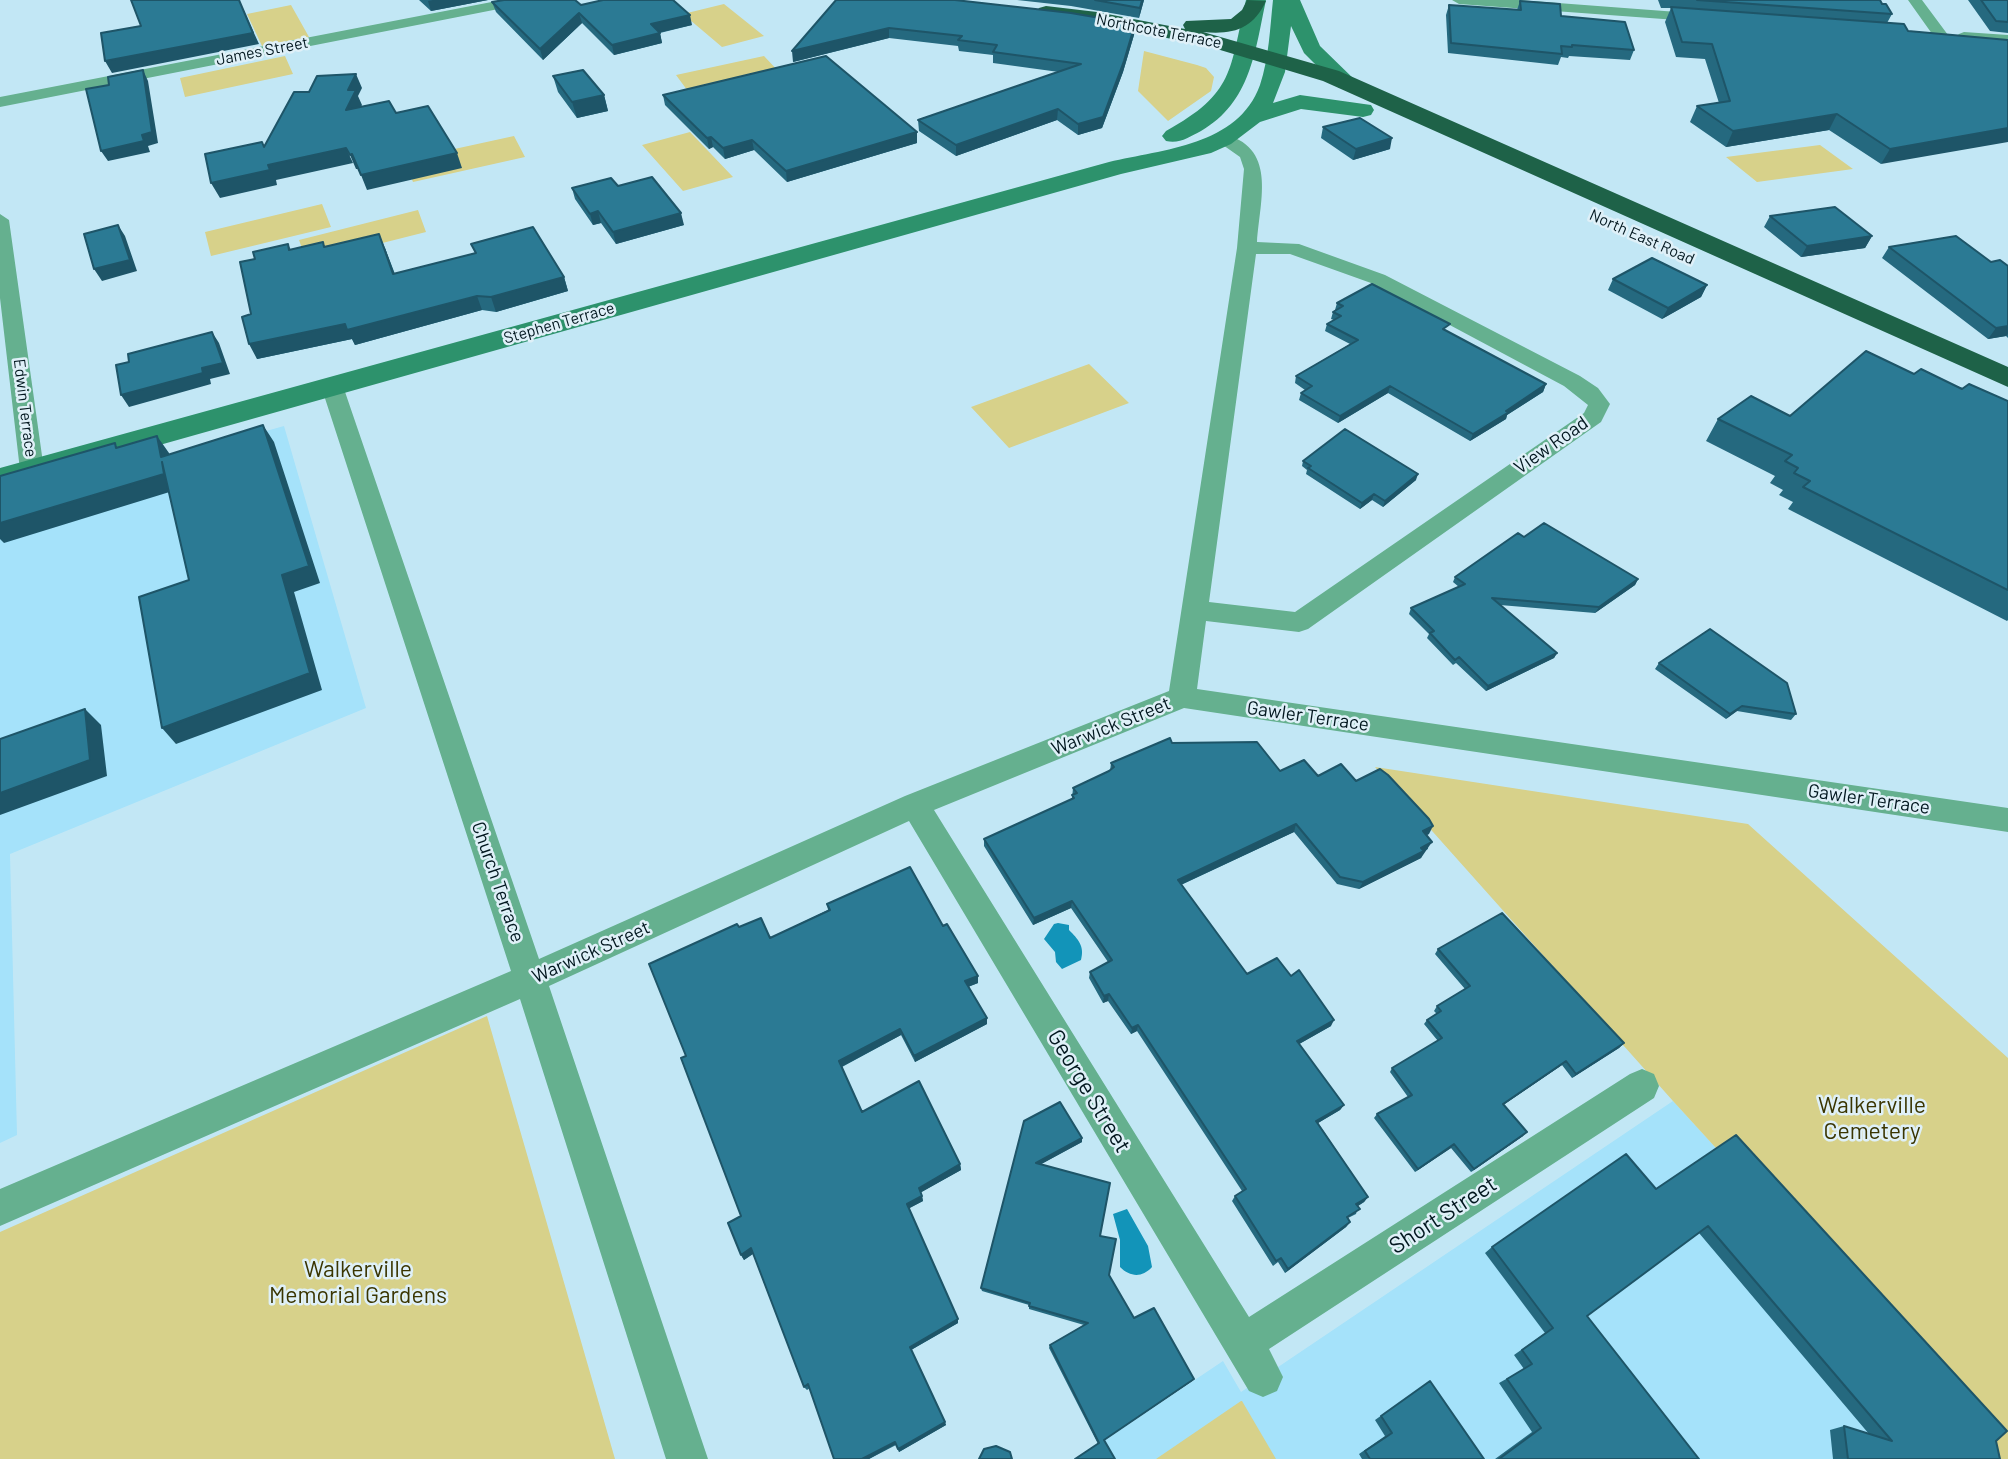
<!DOCTYPE html>
<html>
<head>
<meta charset="utf-8">
<style>
	body { margin:0 }
	canvas { display:block; background:#c2e7f5 }
</style>
</head>
<body>
<canvas width="2008" height="1459"></canvas>
<script>
const c = document.querySelector('canvas').getContext('2d');
c.lineJoin = 'round';
function fill(path, color) {
  c.fillStyle = color;
  c.fill(path, 'evenodd');
}
function trace(path, color, width, dash) {
  c.strokeStyle = color;
  c.lineWidth = width;
  c.lineCap = dash ? 'butt' : 'round';
  c.setLineDash(dash || []);
  c.stroke(path);
}
function drawText(font, color, halo, rows, align = 'center') {
  c.font = font + ' Barlow,sans-serif';
  c.lineWidth = 5;
  c.setLineDash([]);
  c.textBaseline = 'middle';
  c.strokeStyle = halo;
  c.fillStyle = color;
  for (const [text, x, y, turn = 0] of rows) {
    c.save();
    c.translate(x, y);
    c.rotate((+turn || 0) * Math.PI / 180);
    c.textAlign = isNaN(turn) ? turn : align;
    if (halo) c.strokeText(text, 0, 0);
    c.fillText(text, 0, 0);
    c.restore();
  }
}
const built = new Path2D(`
	M284,426L366,708L10,854L17,1135L0,1143V505Z
	M1673,1101L2000,1459H1077L1223,1361L1241,1392Z`);
const green = new Path2D(`
	M724,4L764,36L722,47L683,14Z
	M291,5L309,37L262,46L247,14Z
	M1144,51L1197,65L1206,68L1214,77L1211,91L1168,121L1138,91Z
	M285,56L293,74L185,97L180,78Z
	M764,56L781,74L690,94L676,75Z
	M690,132L733,177L683,191L642,145Z
	M514,136L525,157L413,182L404,160Z
	M1820,145L1853,169L1757,182L1726,157Z
	M322,204L331,227L211,256L205,232Z
	M418,210L426,232L307,262L299,240Z
	M1089,364L1129,403L1009,448L971,407Z
	M1375,767L1748,824L2008,1058V1459H2000L1673,1101Z
	M487,1016L615,1459H0V1232Z
	M1242,1401L1276,1459H1156L1241,1401Z`);
const water = new Path2D(`
	M1058,923L1069,925V930C1078,939 1085,946 1081,960L1062,969L1056,962L1055,952L1044,939L1054,924Z
	M1127,1209L1148,1246L1152,1267C1142,1278 1130,1277 1120,1267V1240L1113,1214Z`);
const street = new Path2D(`
	M502,0H531L524,4L0,107V97Z
	M1452,0H1518L1704,14L1711,18L1704,22L1459,4Z
	M1908,0H1922L1948,35L1945,38H1935Z
	M1964,32L2008,35V45L1959,40L1956,37L1959,34Z
	M1221,133C1278,147 1260,198 1257,242L1299,244L1385,275L1580,376L1598,388L1610,404L1601,422L1308,629L1299,632L1206,621L1197,689L2008,808V832L1184,708L934,810L1249,1317L1630,1074L1642,1069L1654,1074L1659,1086L1654,1098L1269,1349L1283,1377L1277,1391L1263,1397L1249,1391L909,821L549,986L708,1459H666L520,999L0,1226V1189L511,971L321,386L324,381H340L343,386L539,959L905,796L1169,691L1237,248L1244,169L1240,157L1213,138ZM1256,254H1290L1371,283L1564,386L1588,405L1584,413L1295,612L1209,602Z
	M0,214L9,220L44,470L40,475L32,478L24,475L20,470L0,298Z`);
const secondary = new Path2D(`
	M1246,0H1266C1255,51 1251,102 1201,131C1189,137 1180,144 1166,141L1162,136L1166,131C1235,93 1229,71 1246,0Z
	M1273,0H1300L1320,46L1358,83L1355,88H1339L1304,53L1291,26L1285,72L1273,103L1300,95L1371,105L1374,110L1371,115L1363,117L1301,109L1260,122L1231,144L1211,153L1121,174L0,490V468L1109,162C1163,149 1238,146 1260,85C1269,58 1270,28 1273,0Z`);
const highway = new Path2D(`
	M1247,0L1266,1C1253,29 1233,35 1203,32L1339,71L2008,367V387L1323,81L1207,46L1097,24L1046,18L1039,16L1036,12L1039,8L1046,6L1097,12L1185,29L1183,25L1186,21L1231,19L1242,10Z`);
const wall = new Path2D(`
	M419,0H488L431,11Z
	M836,0L1135,24L1134,35L1123,72L1102,128L1078,135L1057,120L956,156L919,131L918,120L1059,72L993,63V55L959,51L958,46L889,38L793,62Z
	M1017,0H1144L1139,18L1071,6Z
	M1658,0H1880L1892,14L1887,23L1908,31L2008,40L1881,164L1829,130L1726,147L1690,122L1697,106L1719,103L1705,59L1676,57L1665,22L1671,8H1661Z
	M1968,0H2008V33L1990,31Z
	M1520,1L1561,16L1634,50L1630,60L1569,56L1568,58L1561,57L1558,65L1448,53L1446,15L1449,5L1517,10Z
	M492,2L581,5L692,25L660,33L662,43L614,55L582,23L543,60L496,12Z
	M553,76L604,95L608,111L577,118L558,92Z
	M663,95L917,132V143L787,182L754,150L725,159L713,147L709,149L665,105Z
	M1323,127L1390,149L1353,160L1321,138Z
	M618,186L684,225L616,244L601,223L593,225L575,199L572,188Z
	M1770,216L1872,236L1865,248L1801,257L1764,227Z
	M288,244L291,250L325,247L385,248L395,274L475,253L471,244L564,277L568,291L496,312L482,310L355,345L352,339L257,359L251,314Z
	M1889,247L1991,262L2008,266V338L2006,336L1988,339L1882,258Z
	M1613,279L1707,285L1701,297L1662,319L1608,290Z
	M1337,303L1447,332L1546,384L1543,392L1507,415L1506,419L1470,441L1388,393L1338,423L1299,400L1301,393L1305,390L1295,383L1296,376L1350,344L1325,331L1327,324L1334,320L1331,319L1333,312L1335,310Z
	M1914,374L2008,401V620L2007,621L1788,509L1793,502L1779,495L1783,490L1770,483L1775,476L1706,441L1718,419L1790,416Z
	M1303,461L1416,480L1383,507L1372,500L1360,509L1306,474L1307,470L1302,466Z
	M1524,537L1638,579L1635,585L1595,613L1500,605L1557,653L1554,658L1486,691L1456,663L1453,665L1427,638L1429,634L1409,614L1411,608L1459,587L1453,582L1455,577Z
	M1659,663L1796,714L1791,720L1737,711L1726,719L1655,669Z
	M1172,743L1280,771L1356,781L1429,834L1426,835L1428,849L1424,851L1421,858L1359,889L1337,884L1294,832L1181,885L1247,974L1331,1026L1299,1044L1344,1105L1340,1110L1318,1123L1368,1197L1364,1202L1358,1206L1356,1214L1348,1218L1350,1222L1346,1227L1285,1273L1278,1262L1273,1266L1232,1201L1235,1196L1242,1191L1137,1031L1131,1034L1108,1001L1103,1003L1089,978L1090,972L1108,962L1071,908L1033,925L984,846V839L1072,799L1073,788L1110,771L1111,763Z
	M827,904L943,926L978,976V983L968,987L987,1018V1024L915,1062L901,1035L842,1067L862,1112L960,1164L961,1170L921,1192L923,1201L909,1208L958,1319V1323L911,1350L946,1425L899,1452L896,1445L869,1459L810,1388L807,1390L804,1387L753,1254L744,1260L741,1255V1216L686,1056L770,938L828,910Z
	M1438,949L1624,1043L1619,1048L1572,1078L1562,1065L1503,1105L1523,1136L1471,1172L1451,1148L1415,1172L1374,1118L1377,1114L1408,1097L1390,1072L1392,1068L1438,1041L1424,1024L1427,1020L1437,1014L1434,1011L1437,1006L1465,989L1435,954Z
	M1024,1121L1082,1142L1041,1164L1100,1236L1109,1275L1134,1318L1194,1379L1192,1381L1098,1444L1049,1348L1050,1345L1084,1325L1029,1309V1305L982,1291L981,1288Z
	M1736,1135L1996,1441L2000,1459H1833L1830,1430L1844,1426L1869,1434L1699,1233L1587,1316L1699,1459H1495L1532,1432L1499,1383L1524,1369L1514,1355L1545,1333L1485,1253L1492,1247L1656,1189Z
	M1430,1381L1484,1459H1362L1359,1454L1385,1436L1375,1420Z`);
const shadedWall = new Path2D(`
	M239,0L259,44L112,73L105,61Z
	M433,0H488L431,11L428,1Z
	M1142,0H1144L1139,18L1140,8Z
	M579,13L582,23L543,60L540,49Z
	M690,15L692,25L653,34L651,24Z
	M1135,24L1134,35L1123,72L1102,128L1078,135V124Z
	M889,28V38L793,62L792,51Z
	M660,33L662,43L614,55L612,45Z
	M143,70L148,81L158,143L148,146L150,152L108,161L101,151L142,135Z
	M356,74L362,88L358,96L362,105L352,125L346,110L348,90Z
	M604,95L608,111L577,118L572,102Z
	M1058,109L1057,120L956,156V145Z
	M1837,114L1829,130L1726,147L1733,131Z
	M2008,128V142L1881,164L1890,149Z
	M917,132V143L787,182L786,171Z
	M711,137L713,147L709,149L707,138Z
	M1392,138L1390,149L1353,160L1356,149Z
	M752,140L754,150L725,159L723,148Z
	M346,148L353,163L276,180L277,185L220,198L211,183L268,165Z
	M457,153L462,168L367,190L361,175Z
	M352,154L359,169H356L350,155Z
	M598,211L601,223L593,225L590,214Z
	M681,213L684,225L616,244L613,232Z
	M118,225L125,236L137,271L102,281L94,269Z
	M379,234L385,248L400,289L393,274Z
	M1872,236L1865,248L1801,257L1807,246Z
	M564,277L568,291L496,312L491,297Z
	M1707,285L1701,297L1662,319L1668,308Z
	M477,296L482,310L355,345L352,339L257,359L249,344Z
	M2008,326V334L2006,336L1988,339L1996,328Z
	M212,332L219,343L230,374L210,379L211,384L129,407L121,395L202,368Z
	M1546,384L1543,392L1507,415L1506,419L1470,441L1473,434Z
	M1390,386L1388,393L1338,423L1340,416Z
	M263,425L274,442L320,583L294,592L322,690L176,744L162,728Z
	M157,436L169,453L173,474L161,457Z
	M164,474L176,490L4,543L0,539V523Z
	M1418,474L1416,480L1383,507L1385,501Z
	M1374,494L1372,500L1360,509L1362,503Z
	M1638,579L1635,585L1595,613L1599,607Z
	M1557,653L1554,658L1486,691L1488,686Z
	M1742,706L1737,711L1726,719L1730,714Z
	M85,709L101,725L107,776L0,815V793Z
	M1296,824L1294,832L1176,887L1178,880Z
	M1433,826L1429,834L1419,839L1423,831Z
	M1432,842L1421,858L1359,889L1363,882Z
	M1072,901L1071,908L1033,925L1034,918Z
	M978,976V983L965,988V981Z
	M1109,994L1108,1001L1103,1003L1104,996Z
	M987,1018V1024L915,1062L914,1056Z
	M1334,1020L1331,1026L1294,1047L1297,1041Z
	M1138,1025L1137,1031L1131,1034L1132,1028Z
	M900,1029L901,1035L841,1067L839,1061Z
	M1624,1043L1619,1048L1572,1078L1576,1074Z
	M1566,1061L1562,1065L1499,1108L1503,1104Z
	M1344,1105L1340,1110L1313,1126L1316,1121Z
	M1527,1132L1523,1136L1471,1172L1474,1169Z
	M1082,1138V1142L1036,1167V1163Z
	M1454,1144L1451,1148L1415,1172L1418,1169Z
	M960,1164L961,1170L920,1193L919,1188Z
	M922,1196L923,1201L908,1209L907,1204Z
	M1368,1197L1364,1202L1353,1209L1356,1204Z
	M1350,1222L1346,1227L1285,1273L1288,1269Z
	M751,1248L754,1253L744,1260L741,1255Z
	M958,1319V1323L911,1350L910,1347Z
	M1194,1379L1192,1381L1103,1441L1104,1440Z
	M945,1422L946,1425L899,1452L898,1449Z
	M895,1442L896,1444L869,1459H862Z`);
const building = new Path2D(`
	M131,0H239L253,33L105,61L101,33L141,26Z
	M504,0H575L581,5L603,0H673L690,15L651,24L660,33L612,45L579,13L540,49L492,2Z
	M836,0H955L1071,13L1135,24L1124,61L1103,117L1078,124L1058,109L956,145L918,120L1081,64L993,52L997,45L958,40L962,36L889,28L792,51Z
	M1095,0H1142L1140,8Z
	M1697,0H1880L1882,4H1886L1892,14Z
	M1981,0H2008V22L1996,21Z
	M1520,1L1560,4L1561,16L1625,22L1634,50L1572,45V47L1561,46L1562,54L1451,43L1449,5L1521,10Z
	M1671,7L1904,24L1908,31L2008,40V128L1890,149L1837,114L1733,131L1697,106L1730,101L1712,44L1682,42Z
	M826,56L917,132L786,171L752,140L723,148L711,137L707,138L663,95Z
	M143,70L152,132L142,135L144,141L101,151L86,89L109,85L108,77Z
	M583,70L604,95L572,102L553,76Z
	M356,74L348,90H356L346,110L389,101L396,113L428,106L457,153L361,175L352,154L350,155L346,148L268,165L270,170L211,183L205,154L262,142L264,147L294,92H309L317,76Z
	M1360,118L1392,138L1356,149L1323,127Z
	M652,177L681,213L613,232L598,211L590,214L572,188L611,178L618,186Z
	M1835,207L1872,236L1807,246L1770,216Z
	M118,225L130,260L94,269L84,234Z
	M533,227L564,277L491,297L477,296L347,330L345,324L249,344L242,317L251,314L240,262L255,259L253,252L288,244L289,250L323,242L324,247L379,234L393,274L476,253L471,244Z
	M1956,236L1991,262L2000,260L2008,266V326L1996,328L1889,247Z
	M1652,258L1707,285L1668,308L1613,279Z
	M1372,284L1450,324L1443,329L1546,384L1506,411L1509,412L1473,434L1390,386L1340,416L1301,393L1312,386L1296,376L1358,340L1327,324L1341,316L1333,312L1343,306L1337,303Z
	M212,332L223,363L202,368L203,373L121,395L116,365L129,362L128,354Z
	M1866,351L1914,374L1921,369L1962,389L1969,384L2008,401V590L1803,487L1810,481L1794,473L1798,468L1785,461L1792,455L1718,419L1751,396L1790,416Z
	M263,425L309,566L282,575L310,673L162,728L139,597L189,580L162,462L164,474L0,523V476L115,443L116,448L157,436L161,457Z
	M1345,429L1418,474L1385,501L1374,494L1362,503L1308,468L1311,466L1303,461Z
	M1544,523L1638,579L1599,607L1492,598L1557,653L1488,686L1459,657L1455,660L1430,633L1434,631L1411,608L1465,584L1455,577L1518,533L1524,537Z
	M1710,629L1787,683L1796,714L1742,706L1730,714L1659,663Z
	M85,709L90,760L0,793V739Z
	M1170,738L1172,743L1257,742L1280,771L1304,760L1318,776L1341,764L1356,781L1380,769L1388,775L1429,819L1433,826L1423,831L1432,842L1421,848L1424,851L1363,882L1340,877L1296,824L1178,880L1247,974L1277,958L1291,976L1299,970L1334,1020L1297,1041L1344,1105L1316,1121L1368,1197L1356,1204L1360,1209L1347,1217L1350,1222L1288,1269L1281,1258L1276,1261L1235,1196L1246,1189L1138,1025L1132,1028L1109,994L1104,996L1090,972L1112,960L1072,901L1034,918L984,839L1074,798L1072,795L1077,793L1073,788L1109,771L1114,767L1111,763Z
	M910,867L943,926L947,924L978,976L965,981L987,1018L914,1056L900,1029L839,1061L862,1112L919,1081L960,1164L919,1188L922,1196L907,1204L958,1319L910,1347L945,1422L898,1449L895,1442L862,1459H834L808,1384L804,1387L751,1248L741,1255L728,1223L741,1216L681,1058L686,1056L649,964L737,924L739,927L761,918L770,938L830,910L827,904Z
	M1502,913L1624,1043L1576,1074L1566,1061L1503,1104L1527,1132L1474,1169L1454,1144L1418,1169L1377,1114L1412,1095L1392,1068L1442,1038L1427,1020L1441,1011L1437,1006L1470,986L1438,949Z
	M1060,1102L1082,1138L1036,1163L1110,1183L1100,1236L1116,1239L1109,1275L1134,1318L1154,1308L1194,1379L1104,1440L1115,1459H1075L1099,1443L1050,1345L1088,1323L1029,1306L1030,1303L981,1288L1024,1121Z
	M1736,1135L2007,1431L1996,1441L2000,1459H1848L1844,1426L1892,1441L1708,1226L1587,1316L1699,1459H1499L1541,1428L1507,1379L1532,1364L1522,1350L1553,1328L1492,1247L1626,1154L1656,1189Z
	M1430,1381L1484,1459H1370L1365,1451L1392,1433L1381,1416Z
	M996,1446L1010,1452L1012,1459H979L984,1449Z`);
const farStreetnames = [
	["Northcote Terrace",1159,31,11],
	["James Street",262,51,-11],
	["North East Road",1642,237,24],
	["Stephen Terrace",559,323,-16],
	["Edwin Terrace",25,408,83]
];
const streetNames = [
	["View Road",1551,445,-35],
	["Gawler Terrace",1308,716,8],
	["Warwick Street",1111,726,-22],
	["Gawler Terrace",1869,799,8],
	["Church Terrace",498,882,71],
	["Warwick Street",591,952,-24]
];
const nearStreetnames = [
	["George Street",1089,1091,59],
	["Short Street",1443,1215,-33]
];
const nearParknames = [
	["Walkerville",1872,1105],
	["Cemetery",1872,1131],
	["Walkerville",358,1269],
	["Memorial Gardens",358,1295]
];
fill(built, '#a5e2fa');
fill(green, '#d7d18a');
fill(water, '#1294b9');
fill(street, '#65b08f');
fill(secondary, '#2d926c');
fill(highway, '#1e6248');
fill(wall, '#25697f');
fill(shadedWall, '#1e5568');
fill(building, '#2b7a94');
trace(building, '#1e5568', 2);
drawText('16px', '#02171f', '#dff0f8', farStreetnames);
drawText('19px', '#02171f', '#dff0f8', streetNames);
drawText('23px', '#02171f', '#dff0f8', nearStreetnames);
drawText('23px', '#3a3500', '#dff0f8', nearParknames);
</script>
</body>
</html>
